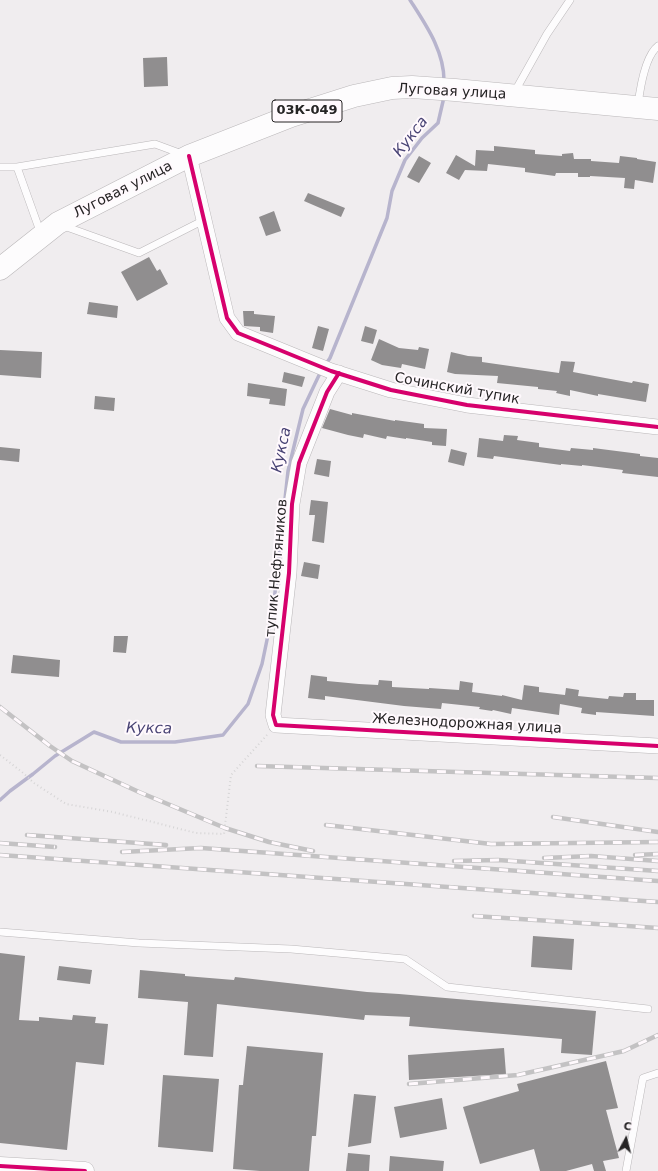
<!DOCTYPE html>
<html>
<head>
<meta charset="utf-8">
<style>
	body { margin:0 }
	#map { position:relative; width:658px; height:1171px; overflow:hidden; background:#f0edef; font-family:"DejaVu Sans",sans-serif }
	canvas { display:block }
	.north { position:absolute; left:606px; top:1119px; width:40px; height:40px; -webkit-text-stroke:3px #fff9fd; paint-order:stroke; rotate:7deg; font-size:11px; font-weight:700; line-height:16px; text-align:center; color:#262425 }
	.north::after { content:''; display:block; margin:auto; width:14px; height:18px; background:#262425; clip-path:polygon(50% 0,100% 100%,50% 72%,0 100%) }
</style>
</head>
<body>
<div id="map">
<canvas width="658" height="1171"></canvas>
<div class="north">С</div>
</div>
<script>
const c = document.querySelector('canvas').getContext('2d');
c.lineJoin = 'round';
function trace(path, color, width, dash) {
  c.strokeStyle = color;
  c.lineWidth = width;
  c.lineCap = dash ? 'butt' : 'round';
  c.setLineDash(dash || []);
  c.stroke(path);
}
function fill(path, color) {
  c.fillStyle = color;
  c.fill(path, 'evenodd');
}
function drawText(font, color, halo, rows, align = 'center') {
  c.font = font + ' "DejaVu Sans",sans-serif';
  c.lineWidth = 4;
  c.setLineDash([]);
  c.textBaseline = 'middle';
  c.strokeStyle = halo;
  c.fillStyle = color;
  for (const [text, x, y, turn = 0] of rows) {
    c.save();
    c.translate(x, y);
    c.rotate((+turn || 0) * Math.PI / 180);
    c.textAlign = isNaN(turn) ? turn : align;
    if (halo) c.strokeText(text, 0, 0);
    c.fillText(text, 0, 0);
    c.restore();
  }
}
const stream = new Path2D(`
	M410,0C426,25 445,52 444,83
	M326,364L330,358L387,218L392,191L405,160L422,138L438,123L444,97
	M0,800L10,791L33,774L55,756L94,732L121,742H175L223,735L248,704L262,664L273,611L288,471L303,409L321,371`);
const building = new Path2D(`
	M167,57L168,86L144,87L143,58Z
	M494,146L535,150V154L562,156V154L573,153L574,159H591V161L619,163L620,156L637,158V159L656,162L653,183L635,180L634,189L624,188L625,178L590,176V177H578V173H556L555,176L525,172V168L488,164L487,171L465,170L459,180L446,173L456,155L475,166L476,150L494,151Z
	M419,156L431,163L419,183L407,177Z
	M308,193L345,208L341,217L304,201Z
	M274,211L281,231L266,236L259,217Z
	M149,257L157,271L160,269L168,284L137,301L121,272Z
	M89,302L118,306L117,318L87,314Z
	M243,311H254V314L275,316L273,333L260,331V327L244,326Z
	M318,326L329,329L323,351L312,348Z
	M365,326L377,330L373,344L361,341Z
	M379,339L399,348L418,350L419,347L429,349L425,369L402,364L401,368L382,365L371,360Z
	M0,350L42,352L41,378L0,375Z
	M451,352L468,356L482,357V362L559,373L561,361L575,362L573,372L632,383L633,381L649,384L646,402L598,394V396L570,390V396L556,393L557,391L538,389V387L497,383L498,376L455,374L447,372Z
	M284,372L305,377L302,387L282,382Z
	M248,383L287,389L285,406L269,404L270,399L247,396Z
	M95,396L115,398L114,411L94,409Z
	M330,409L352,415V413L395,421V420L424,424V428L447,429L446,446L432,445V442L406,438V439L387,436L386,439L364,434L363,438L348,435L322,428Z
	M504,435L518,436L517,440L539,443V447L570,451L571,448L593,450V448L640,454V456L658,458V477L622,473L623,470L582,465V466L561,464V465L494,456L493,459L477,457L479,438L503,441Z
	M0,447L20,449L19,462L0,460Z
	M451,449L467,453L464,466L448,462Z
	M317,459L331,461L329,477L314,474Z
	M311,500L328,502L324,543L312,541L315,515H309Z
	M304,562L320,565L318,579L301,576Z
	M114,636H128L126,653L113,652Z
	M13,655L60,660L59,677L11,673Z
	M311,675L327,677V681L359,684L378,685L379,680L392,681V687L429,689V688L459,690L460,681L473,683L472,692L502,696V695L522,700L524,685L539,687V692L565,695L566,688L579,690L578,696L608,699L609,696L623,697L624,693H636V700H654V716L596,712V715L581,713L582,708L560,704L559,715L512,708L511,714L493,710L492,711L479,709L480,707L442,703L441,709L404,706L325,696V700L308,698Z
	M533,936L574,939L572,970L531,967Z
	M0,953L25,956L19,1020L39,1021V1017L72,1020L73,1015L96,1017L95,1023L108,1024L104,1065L76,1062L67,1150L0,1143Z
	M59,966L92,970L90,984L57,980Z
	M140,970L185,974V976L234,980L235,977L367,992L399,994L596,1011L592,1055L561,1053L562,1039L409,1026L410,1017L365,1015L364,1020L217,1004L213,1057L184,1055L188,1002L138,998Z
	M247,1046L323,1053L316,1136H312L309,1171H260L233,1169L239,1085H243Z
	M504,1048L506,1074L409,1080L408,1055Z
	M606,1061L618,1108L606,1110L619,1158L603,1161L606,1171H594L592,1164L566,1171H540L534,1149L480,1164L463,1107L519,1091L517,1084Z
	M163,1075L219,1079L213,1152L158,1147Z
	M354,1094L376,1096L371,1143L348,1147Z
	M442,1098L447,1129L400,1138L394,1107Z
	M348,1153L370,1155L369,1171H346Z
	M390,1156L444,1161L443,1171H389Z`);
const path = new Path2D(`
	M0,755L22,772L34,783L66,804L113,812L196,833L224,834L231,775L267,735`);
const service = new Path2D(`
	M514,93L547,34L570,0
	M638,105C640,89 645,56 658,46
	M0,167H17L155,144L182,154
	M17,167L41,234
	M64,226L139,253L204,220
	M0,932L139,943L291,949L405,959L447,987L648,1009
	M626,1171L643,1078L658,1073`);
const minor = new Path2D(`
	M189,156L227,318L238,333L331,371L391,390L467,405L658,427
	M339,373L327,392L299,463L292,504L289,573L273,715L276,725L658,746`);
const tertiary = new Path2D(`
	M0,1166L85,1171`);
const primary = new Path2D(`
	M0,269L58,223L189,156L291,116L354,96L392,88L412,87L455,90L658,109`);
const rail = new Path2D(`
	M0,707L50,746L72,761L139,792L225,828L269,842L313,851
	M257,766L658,778
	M553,817L658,832
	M326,825L491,844L658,842
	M27,835L166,845
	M0,843L55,847
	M122,852L201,848L658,881
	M0,855L658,902
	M635,855L658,854
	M544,858L591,856L658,861
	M454,861L498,860L658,871
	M474,916L658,928
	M409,1084L518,1075L624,1051L658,1035`);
const cycleway = new Path2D(`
	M189,156L227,318L238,333L331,371L391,390L467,405L658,427
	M339,373L327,392L299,463L292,504L289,573L273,715L276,725L658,746
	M0,1166L85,1171`);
const shields = [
	[307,111,70]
];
const shieldNames = [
	["03К-049",307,111]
];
const streetNames = [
	["Луговая улица",452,92,3],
	["Луговая улица",123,190,-27],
	["Сочинский тупик",457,389,10],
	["тупик Нефтяников",277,568,-85],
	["Железнодорожная улица",467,724,3]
];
const waterNames = [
	["Кукса",411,137,-52],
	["Кукса",282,450,-78],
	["Кукса",149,729,1]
];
trace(stream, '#b7b4cd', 3.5);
fill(building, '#908e8f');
trace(service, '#bab7b9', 8);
trace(minor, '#bab7b9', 16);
trace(tertiary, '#bab7b9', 19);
trace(primary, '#bab7b9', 23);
trace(path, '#d5d4d5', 2, [1, 3]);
trace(service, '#fdfcfd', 7);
trace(minor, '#fdfcfd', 15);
trace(tertiary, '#fdfcfd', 18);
trace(primary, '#fdfcfd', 22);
trace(rail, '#c3c2c3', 4.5);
trace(rail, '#fff9fd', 3, [9]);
trace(cycleway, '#d6006c', 4);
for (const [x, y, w] of shields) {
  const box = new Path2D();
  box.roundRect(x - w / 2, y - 11, w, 22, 3);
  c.fillStyle = '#fff9fd';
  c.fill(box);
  trace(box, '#262425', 1);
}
drawText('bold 13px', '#262425', null, shieldNames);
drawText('14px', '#262425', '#fff9fd', streetNames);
drawText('italic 15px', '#484374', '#fff9fd', waterNames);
</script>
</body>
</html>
